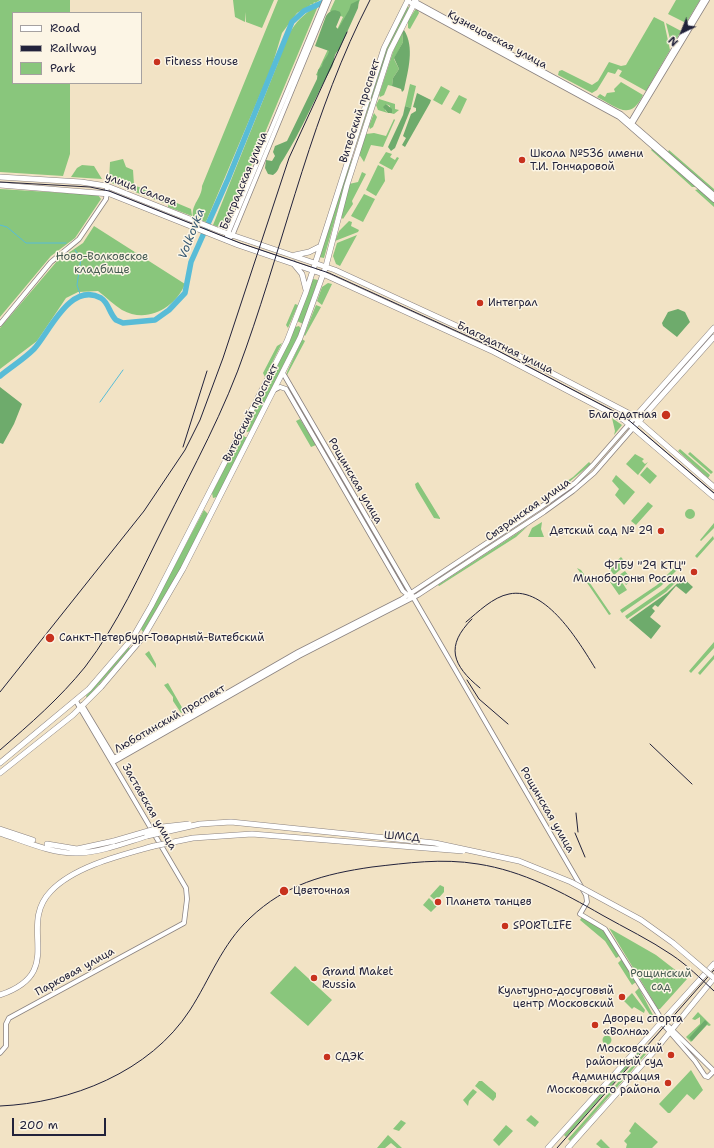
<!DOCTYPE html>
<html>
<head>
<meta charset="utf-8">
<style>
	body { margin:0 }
	#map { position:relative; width:714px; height:1148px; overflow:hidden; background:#f2e3c5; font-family:"Shantell Sans",sans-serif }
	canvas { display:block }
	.legend { position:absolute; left:12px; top:12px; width:130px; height:72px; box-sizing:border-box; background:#fcf5e5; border:1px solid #a5a1a1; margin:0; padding:5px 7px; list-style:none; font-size:12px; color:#22223b }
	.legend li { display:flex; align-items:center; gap:8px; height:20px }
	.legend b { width:20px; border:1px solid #a5a1a1 }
	.north { position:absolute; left:662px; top:12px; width:40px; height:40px; -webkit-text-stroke:3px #fcf5e5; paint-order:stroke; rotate:223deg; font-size:11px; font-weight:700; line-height:16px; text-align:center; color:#22223b }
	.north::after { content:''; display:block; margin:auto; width:14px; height:18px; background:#22223b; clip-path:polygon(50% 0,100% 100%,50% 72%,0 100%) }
	.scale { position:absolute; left:12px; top:1118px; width:94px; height:18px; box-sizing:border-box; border:2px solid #22223b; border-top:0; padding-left:5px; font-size:12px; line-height:14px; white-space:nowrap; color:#22223b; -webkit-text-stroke:3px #fcf5e5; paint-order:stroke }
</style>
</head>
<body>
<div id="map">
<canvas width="714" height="1148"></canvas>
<ul class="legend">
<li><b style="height:5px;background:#fff"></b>Road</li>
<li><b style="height:5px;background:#22223b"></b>Railway</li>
<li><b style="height:11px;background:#89c67c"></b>Park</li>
</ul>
<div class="north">N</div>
<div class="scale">200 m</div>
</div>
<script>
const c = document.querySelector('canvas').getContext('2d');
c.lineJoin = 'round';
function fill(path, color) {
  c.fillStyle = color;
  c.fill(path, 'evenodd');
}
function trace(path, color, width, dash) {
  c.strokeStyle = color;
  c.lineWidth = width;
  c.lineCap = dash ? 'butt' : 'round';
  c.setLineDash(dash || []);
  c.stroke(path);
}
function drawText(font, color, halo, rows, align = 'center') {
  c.font = font + ' "Shantell Sans",sans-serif';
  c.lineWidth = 3;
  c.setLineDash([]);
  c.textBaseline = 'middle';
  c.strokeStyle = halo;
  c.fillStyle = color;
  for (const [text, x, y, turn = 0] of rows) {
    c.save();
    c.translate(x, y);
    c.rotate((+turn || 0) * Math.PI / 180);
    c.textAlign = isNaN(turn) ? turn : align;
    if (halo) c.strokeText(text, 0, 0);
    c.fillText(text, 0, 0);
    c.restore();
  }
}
const green = new Path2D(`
	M0,0H70V13H13V83H70V154L63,176L0,172Z
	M233,0H274L262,28L246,22L245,12V22L235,17Z
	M278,0H320L315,3L314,2L313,5L310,4L311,5L297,13L282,33L272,66L206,222L193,217C191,204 202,198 202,186Z
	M335,0H360L324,78L316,75L343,17L330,11Z
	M676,0H700L686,23L668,14Z
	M318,6L226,226L222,228L213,225L278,63C284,39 295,17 318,6Z
	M408,6L409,8L389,47L353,155L387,46Z
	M415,10H418L419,13L410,29L408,28V21Z
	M654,17L664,22L670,50L646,91L619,76L622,71L618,69L615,74L608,72L597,90L592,93L558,75L559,71L562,70L592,85L598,81L609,62L621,66L626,65Z
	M666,23L681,31L672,47Z
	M402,32L403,42L394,59L399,69L393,78L392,86L388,85L384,95L380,97L379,95L395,46Z
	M621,82L643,95C630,122 617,107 597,97L600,94L605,97L607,93L615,92L614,89Z
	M410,84L416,86L411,108L405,106Z
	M441,86L450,91L442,105L433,100Z
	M459,95L467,99L460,114L451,109Z
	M379,99L395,104V109L399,110L394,114L390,113V106L386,104L385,110L388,113L378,110L376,105Z
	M374,113L377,117L373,127L370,129L369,126Z
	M394,119L395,120L383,147L371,145L364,162L359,154L366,134L374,133L386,136Z
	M653,148L695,186V187H692L651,150Z
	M669,150L714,189V193L668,152Z
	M386,152L392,154L390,157L395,160L397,157L399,158L392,170L379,163Z
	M123,159L126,167L133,170L134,185L165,198L166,200L164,203L109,182L110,162Z
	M351,159H352L324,258L319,257Z
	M82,165L94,166L102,179L71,177L77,168Z
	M378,165L384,168L385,181L376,196L366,190Z
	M362,172L366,174L352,201L353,204L343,219L341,217L349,184L358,182Z
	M0,189L98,195L101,199L75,238L51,256L0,317Z
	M699,189L714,202V207L695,190Z
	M364,194L375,199L363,222L351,216Z
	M172,201L191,209L192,216L168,207L169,202Z
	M349,221L352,222L351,226L359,230L358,232L335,241L339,231Z
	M94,226L185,284C175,308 147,324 122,310C114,305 106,297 98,291L78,292L66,298L37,341L0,369V328L58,260L83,243Z
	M357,235L340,266L336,264L333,256L337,243Z
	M313,279L318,280L303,324L297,321Z
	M328,283L332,284L322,305L317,301L322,287Z
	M295,304L298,305L288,328L286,325Z
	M316,305L321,307L305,336L304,335Z
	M299,326L301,329L295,343L251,431L247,432L245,428L295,327Z
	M302,339L305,341L287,375V372Z
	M282,343L265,377L263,373L277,346Z
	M612,418L622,425L614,435L615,431Z
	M300,419L316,445L311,447L296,421Z
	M242,434L245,437H248L217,497L213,498L212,493Z
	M680,449L710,475L708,478L678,451Z
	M690,452L713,472L711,474L688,454Z
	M635,454L644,459L642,461L645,464L648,462L638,475L626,464Z
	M589,462L591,464L546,501L548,494L573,477Z
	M647,467L657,476L650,484L640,475Z
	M616,475L635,492L624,505L615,495L619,489L612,481Z
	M418,482L440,518V519L434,518L416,488L415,484Z
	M648,502L653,506L636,525L631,521Z
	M685 514a5 5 0 1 1 10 0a5 5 0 1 1-10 0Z
	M204,510L208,514L179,572L143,632L141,629Z
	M542,522L541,529L544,537H528L532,528Z
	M714,523V528L701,541L700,540Z
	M528,526L516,537L439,586L438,585Z
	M713,536L714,539L697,558L695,556Z
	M621,557L627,564L614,575L609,568Z
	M675,567L678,569L661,586L622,613L620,610L657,585Z
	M577,568L581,570L611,614L609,615Z
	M625,571L632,580L626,585L619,575Z
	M679,575L681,577L666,592L627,619L625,616L664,589Z
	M618,576L627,590L619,595L610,582Z
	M714,642V648L691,673L689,671Z
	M129,647L130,649L87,698L86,696Z
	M149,651L156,664V668L145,654Z
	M714,655V659L700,675L698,673Z
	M168,683L184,711L181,713L173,701V697L164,685Z
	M440,885L444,887V892L436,901L430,896Z
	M429,898L437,906L431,912L423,905Z
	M582,917L604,930L620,955L618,957L616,958L605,941L580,920Z
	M609,928L656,955L687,979L660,1009H658Z
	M622,959L636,982L632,985L618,963Z
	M295,966L332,1000L308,1026L270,993Z
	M639,988L653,1015H650L635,992Z
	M632,993L645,1010L644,1013L634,1007L632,1009L624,1001Z
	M698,1012L711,1025L709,1026L707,1025L691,1042L686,1037L700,1024V1017L695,1020L692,1019Z
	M602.5 1040a4.5 4.5 0 1 1 9 0a4.5 4.5 0 1 1-9 0Z
	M639,1050L641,1052L566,1137L564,1135Z
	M644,1053L646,1054L570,1141L568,1139Z
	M691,1070L703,1090L694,1100L687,1094L670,1113H668L659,1104Z
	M479,1081H482L496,1093V1097L493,1101L475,1086Z
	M473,1089L477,1092L469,1101L468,1106L463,1100Z
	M531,1115L539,1122L535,1127L526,1120Z
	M401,1120L406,1123L399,1131L393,1129Z
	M635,1122L658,1142L652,1148H626L627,1144L624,1141L631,1133L629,1131Z
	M506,1125L513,1131L499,1146L493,1140Z
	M388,1135L402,1148H397L391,1143L385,1148H377Z
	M601,1139L610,1148H601L596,1144Z`);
const forest = new Path2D(`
	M359,0L358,8L339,50C333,54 335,61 332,67C315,97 302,130 283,160C278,166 280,170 273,175L268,174L265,168L266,160L272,161L275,156L273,152L275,146L287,141L317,79L318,70L322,66C323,59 328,57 329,51L315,46L326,16C330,10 334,9 340,12L341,15L336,27L338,29L349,10L351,4Z
	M404,30C415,47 408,71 404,90L402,92L401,89L392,86L393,78L399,69L394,58L403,42L402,32Z
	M417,93L431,100L430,103L405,147L402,145L406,138L403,136L411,114L416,111V108L413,107Z
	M386,104L392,109V113H388L383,107Z
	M405,106L411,108L395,148L391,151L388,147L403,115Z
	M678,309L685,312L690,322L677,337L663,326L662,323L668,312Z
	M0,387L22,404L14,424L3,444L0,443Z
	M683,578L693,587L686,594L676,586L658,607L655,605L652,608L655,611L650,617L661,626L651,639L629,620L667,593Z
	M705,1020L708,1023L692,1041L689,1038Z`);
const stream = new Path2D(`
	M0,225L7,227L26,243H66
	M75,250L81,258L77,285L81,297
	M100,402L123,370`);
const river = new Path2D(`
	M0,376C11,367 24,359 34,349C49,333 70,281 101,298C109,303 109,313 116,320L123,323L155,320L169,310L185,293L191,262L228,179L292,22L304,11L328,0`);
const minor = new Path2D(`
	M408,0L413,5L619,117L714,200
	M414,1L621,114L714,195
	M630,123L703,0
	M632,124L707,0
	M227,236L325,0
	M226,240L232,236L329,0
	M0,324L51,262L79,239L106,199L107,186
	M283,373L586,895L587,902L580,914L605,929L662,1020L714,1071
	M274,390L280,387L286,389L403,591L409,596
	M82,705L114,758
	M112,761L114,758L298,652L402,599L538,509L575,483L593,465L635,417
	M112,761H115L299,656L418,595L544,512L573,491L594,473L634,427
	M662,1023L695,1061L705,1076L708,1077L714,1071
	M0,1053L6,1046V1024L9,1018L184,923L187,899L186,888L76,701`);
const major = new Path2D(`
	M0,177L81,182L107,186L220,231L335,270L498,345L630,414L714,487
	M0,185L110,194L238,245L323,274L494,352L624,420L714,497
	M295,255L309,252L319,247
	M293,263L302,274L306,290
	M635,417L714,328
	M634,427L714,337
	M0,763L89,689L132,639L151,606L287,341L306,292L384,48L408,0
	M0,773L73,715L101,687L144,636L183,569L300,338L326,266L347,185L390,51L416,0
	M0,829L33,840
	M0,833C24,841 52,854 78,853C102,852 124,843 147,836
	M47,844L77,849L114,841
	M0,995C68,972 16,927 51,891C75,866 122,855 154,846
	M548,1148L714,964
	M568,1148L656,1049L714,978`);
const tram = new Path2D(`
	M0,182L90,187L109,191L240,243L329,273L487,345L625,417L714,493
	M557,1148L714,970`);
const rail = new Path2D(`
	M183,447L207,371
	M472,619C445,646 452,665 480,688
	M466,622C478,612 493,597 509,594C546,586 579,642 595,668
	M467,680L479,699L508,724
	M0,692L144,511L185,450L200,420L223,358L289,158L347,32
	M650,744L692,784
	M0,750C30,724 60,698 85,667C118,624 140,574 164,526C193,468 225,410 246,348C287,232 313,110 370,0
	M576,813L578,832
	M575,833L585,857
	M0,1106C71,1103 150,1072 190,1010C210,979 222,944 250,918C286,884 324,874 372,867C407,863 442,858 478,864C523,871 562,892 602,915C625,928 650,940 672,955C687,965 700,978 714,991`);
const majorBridge = new Path2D(`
	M147,836L200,824L231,822L435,843L519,861L571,882L641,920L673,943L714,978
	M114,841L162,827L189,824
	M154,846L193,838L252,834L463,851`);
const markers = [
	[157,62,4,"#c8321e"],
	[522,160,4,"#c8321e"],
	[480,303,4,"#c8321e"],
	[666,415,5,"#c8321e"],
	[661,531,4,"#c8321e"],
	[694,572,4,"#c8321e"],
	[50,638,5,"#c8321e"],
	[284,891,5,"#c8321e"],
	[438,902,4,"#c8321e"],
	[505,926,4,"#c8321e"],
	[314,978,4,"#c8321e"],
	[622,997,4,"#c8321e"],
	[595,1025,4,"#c8321e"],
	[671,1055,4,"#c8321e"],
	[327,1057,4,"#c8321e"],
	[668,1083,4,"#c8321e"]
];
const streetNames = [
	["Кузнецовская улица",497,40,28],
	["Витебский проспект",360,111,-72],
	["Белградская улица",244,181,-67],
	["улица Салова",141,190,21],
	["Благодатная улица",505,348,26],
	["Витебский проспект",251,413,-63],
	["Рощинская улица",355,481,60],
	["Сызранская улица",528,510,-35],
	["Люботинский проспект",170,719,-30],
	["Заставская улица",149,807,60],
	["Рощинская улица",547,810,60],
	["ШМСД",402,837,4],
	["Парковая улица",75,972,-29]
];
const poiNames = [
	["Fitness House",165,62],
	["Школа №536 имени",530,154],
	["Т.И. Гончаровой",530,167],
	["Интеграл",488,303],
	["Благодатная",657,415,"right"],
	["Детский сад № 29",653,531,"right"],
	["ФГБУ \"29 КТЦ\"",686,566,"right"],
	["Минобороны России",686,579,"right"],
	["Санкт-Петербург-Товарный-Витебский",59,638],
	["Цветочная",293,891],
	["Планета танцев",446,902],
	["SPORTLIFE",513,926],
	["Grand Maket",322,972],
	["Russia",322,985],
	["Культурно-досуговый",614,991,"right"],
	["центр Московский",614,1004,"right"],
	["Дворец спорта",603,1019],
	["«Волна»",603,1032],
	["Московский",663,1049,"right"],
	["районный суд",663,1062,"right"],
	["СДЭК",335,1057],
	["Администрация",660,1077,"right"],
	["Московского района",660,1090,"right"]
];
const parkNames = [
	["Ново-Волковское",102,257],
	["кладбище",102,270],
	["Рощинский",661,974],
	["сад",661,987]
];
const waterNames = [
	["Volkovka",192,234,-69]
];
fill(green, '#89c67c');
fill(forest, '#6eab6c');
trace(stream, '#58bcd7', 1);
trace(river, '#58bcd7', 5.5);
trace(minor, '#8a8280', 5.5);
trace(major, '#8a8280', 6);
trace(minor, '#fff', 4);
trace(major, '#fff', 5);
trace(tram, '#22223b', 1);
trace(rail, '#22223b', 1);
trace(majorBridge, '#8a8280', 6, []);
trace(majorBridge, '#fff', 5);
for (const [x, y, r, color] of markers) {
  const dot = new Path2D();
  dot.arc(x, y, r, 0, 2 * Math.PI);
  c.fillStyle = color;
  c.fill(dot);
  trace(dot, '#fcf5e5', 1.5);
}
drawText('11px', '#22223b', '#fcf5e5', streetNames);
drawText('11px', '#22223b', '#fcf5e5', poiNames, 'left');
drawText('11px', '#465b52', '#fcf5e5', parkNames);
drawText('italic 12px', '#355872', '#fcf5e5', waterNames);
</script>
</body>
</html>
